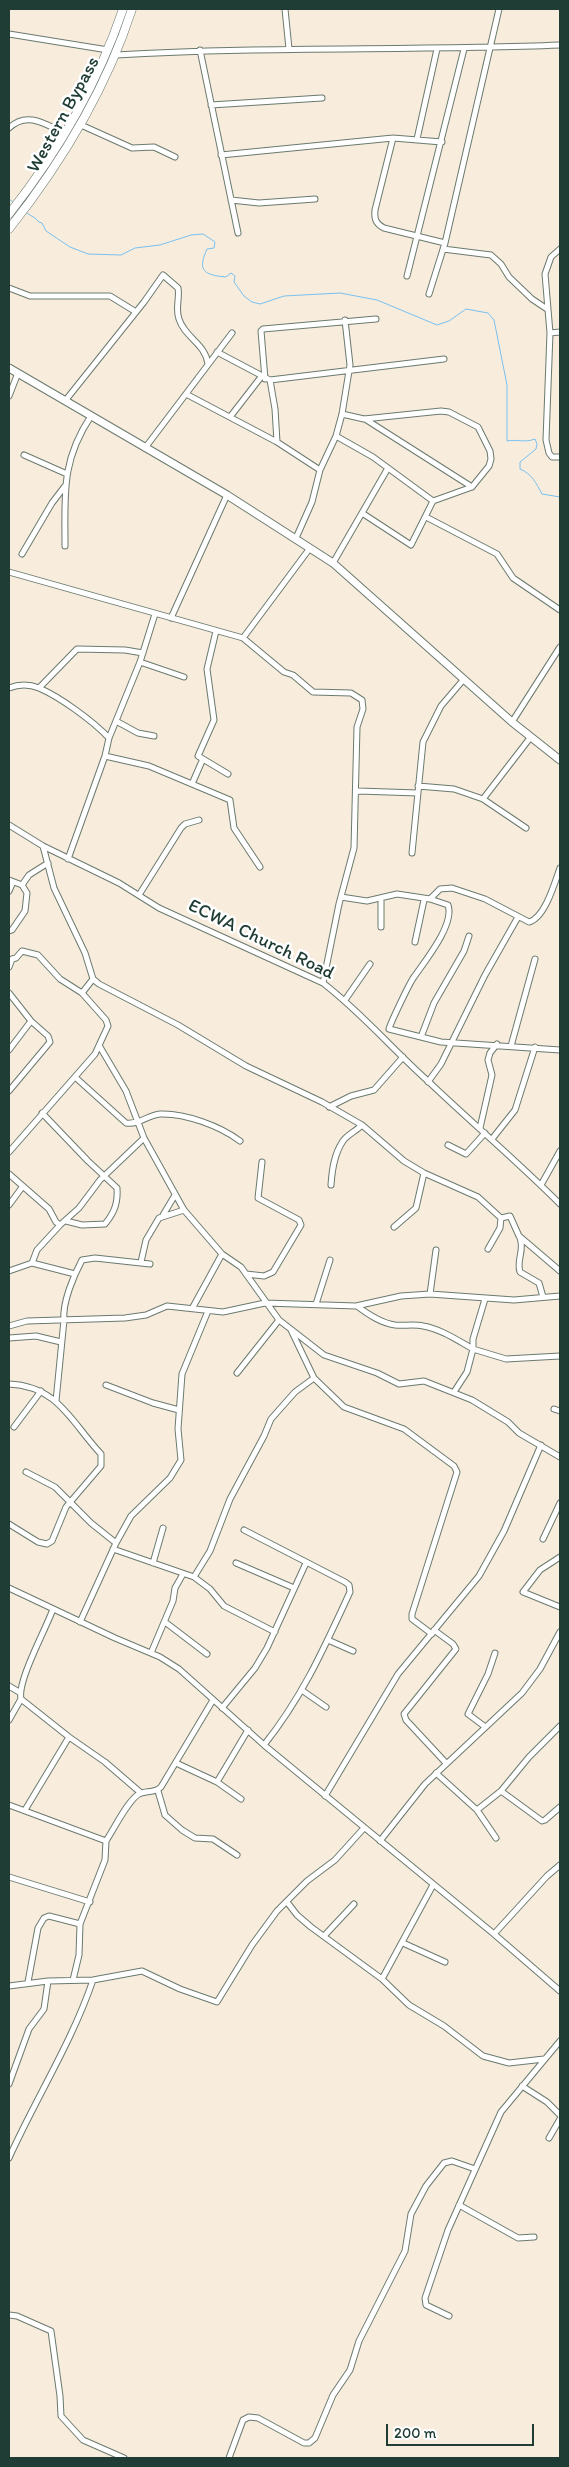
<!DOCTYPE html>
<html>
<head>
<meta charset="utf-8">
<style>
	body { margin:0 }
	#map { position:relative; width:569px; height:2467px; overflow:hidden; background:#f8ecdc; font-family:Itim,sans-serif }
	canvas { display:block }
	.frame { position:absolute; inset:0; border:10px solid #1f3d34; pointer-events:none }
	.scale { position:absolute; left:386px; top:2424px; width:148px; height:22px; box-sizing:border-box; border:2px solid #1f3d34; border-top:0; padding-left:6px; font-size:15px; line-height:18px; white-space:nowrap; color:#1f3d34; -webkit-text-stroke:4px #fff; paint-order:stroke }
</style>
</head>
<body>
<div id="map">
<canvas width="569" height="2467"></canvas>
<div class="frame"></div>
<div class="scale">200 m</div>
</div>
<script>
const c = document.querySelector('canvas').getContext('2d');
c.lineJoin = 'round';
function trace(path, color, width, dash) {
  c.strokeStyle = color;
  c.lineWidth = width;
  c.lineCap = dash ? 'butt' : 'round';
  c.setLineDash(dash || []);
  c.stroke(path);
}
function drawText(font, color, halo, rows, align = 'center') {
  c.font = font + ' Itim,sans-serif';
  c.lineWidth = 5;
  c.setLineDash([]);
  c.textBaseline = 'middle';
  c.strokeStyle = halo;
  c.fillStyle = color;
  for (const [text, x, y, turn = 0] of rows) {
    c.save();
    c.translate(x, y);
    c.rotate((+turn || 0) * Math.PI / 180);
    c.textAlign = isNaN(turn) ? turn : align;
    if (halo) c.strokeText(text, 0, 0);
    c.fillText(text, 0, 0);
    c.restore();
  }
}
const stream = new Path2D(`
	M9,199L14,203
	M25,212L35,218L39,222L42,223L46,231L70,247L88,254L121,255L135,248L160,245L191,235L203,234L215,242L214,248L207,249C197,271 204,275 226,277L231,273L235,276L234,282L244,296L252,302L260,304L284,296L340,293L377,300L437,325L449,321L466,309L488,313L494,320L507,385V441C517,439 525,443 535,439L537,444L536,449L520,462V469C532,474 536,483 542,494L560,497`);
const street = new Path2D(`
	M285,9L289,49
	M9,34L108,50
	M200,50L238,233
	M116,55C264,46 412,51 560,45
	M211,105L322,98
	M81,125L132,148L154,147L175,157
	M9,128C27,111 45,124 64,133
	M393,138L375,210C374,219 376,224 384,228L445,243
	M417,139L437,49
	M221,155L393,138L442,142
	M231,200L259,203L315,199
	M443,249L491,255L501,264L509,277L532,299L547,309
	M560,249L551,257L545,274L550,333L546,440L549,453L552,457H560
	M407,276L464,49
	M9,288L30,296H110L136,312
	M429,294L445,243L499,9
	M550,333L560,332
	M217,352L270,380L275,409L277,442
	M265,379L261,331L263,329L376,319
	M270,380L444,359
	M186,394L277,442L320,470
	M9,396L18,373
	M65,401L144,302L163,275L178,288C180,298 175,308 179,319C185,338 205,343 208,364
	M342,414L364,419L441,411L449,412L478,427L490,451L491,459L489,466L472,487L433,501L411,545L362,513
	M230,417L261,377
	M365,419L472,487
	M336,436L373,457L433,501
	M145,448L232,333
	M24,455L67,474
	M426,517L497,554L513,578L560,610
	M296,538L312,502L320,470L336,436L342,414L350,365L345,320
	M65,546C65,494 61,461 91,416
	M22,554L52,503L65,486
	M333,563L388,468
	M9,572L243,638L284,672L293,675L313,692L351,693L362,700L363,709L357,727L354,848L339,904L323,983
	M171,618L227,495
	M216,631L207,669L214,720L198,756L228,774
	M243,638L310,548
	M140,662L184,677
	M9,688C19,684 29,684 39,688C60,697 93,721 109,738
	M39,688L77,649L125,650L143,653
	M116,721L138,733L154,736
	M512,722L560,647
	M105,756L149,766L230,800L234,828L260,867
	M192,784L202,761
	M418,786L454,789L483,799L526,828
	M356,793L358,791L418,793
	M483,799L530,738
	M9,825L43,846L119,883L159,908L323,983C362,1013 393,1050 429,1082C472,1123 518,1162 560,1204
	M43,846L54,888L85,953L93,979L99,984L178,1025L246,1066L322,1102L362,1125L404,1161L424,1173L478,1197L501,1218L500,1228L488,1249
	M412,853L423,742L441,706L464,679
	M68,859L105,756L109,738L140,662L155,614
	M9,880L22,885L27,893L25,911L12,930L9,931
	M22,885L29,875L48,863
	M9,891L13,882
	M139,895L181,828L185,824L199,820
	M341,897L367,901L397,894L430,899L440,889L452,888L485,899L529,922C545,918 555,882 560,868
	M430,899L448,905C455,925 424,962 414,977C410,982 390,1024 389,1029L441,1042L560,1050
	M381,927V899
	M415,942L424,900
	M9,967L12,959L16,958L22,951L38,955L60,979L82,993L106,1020L108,1026L95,1054L9,1152
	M9,993L31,1021L48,1036L50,1042L9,1091
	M82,993L93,979
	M345,1000L370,964
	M421,1037L434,1003L464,951L469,936
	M511,1046L535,959
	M100,1047L126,1091L144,1138L184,1210L222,1254L241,1267L279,1320L324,1355L377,1373L399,1384L424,1381L472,1400L508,1422L519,1433L560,1457
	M9,1050L31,1021
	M75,1077L126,1123C139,1125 148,1115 160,1114C185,1113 220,1126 240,1141
	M428,1082L441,1064L485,975L518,917
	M329,1107L351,1096L374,1090L403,1057
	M42,1113L88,1161L117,1188C118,1202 115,1212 105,1224L82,1225L66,1221
	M480,1128L492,1075L488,1060L490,1053L497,1044
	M492,1139L515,1110L535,1047
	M448,1145L466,1154L485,1133
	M9,1174L49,1209L56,1222L60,1225L79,1208L100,1180L144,1138
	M331,1185C332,1170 334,1154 343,1141C347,1135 356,1131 362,1125
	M541,1185L560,1151
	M9,1205L23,1186
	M163,1215L175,1195
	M501,1218L510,1216L519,1236L560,1271
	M394,1227L416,1208L424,1173
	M520,1238C525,1250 516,1260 520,1272L539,1283L543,1297
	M141,1262L146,1240L159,1218L184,1210
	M32,1263L37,1250L60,1225
	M9,1271L32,1263L75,1274
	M246,1274L264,1276L273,1272L301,1225L299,1220L258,1198L262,1162
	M430,1294L436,1250
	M316,1304L330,1260
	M357,1306C369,1315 381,1323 395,1325C404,1326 414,1324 423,1326C441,1329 457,1340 473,1349V1339L485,1299
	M193,1307L222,1254
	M9,1326L27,1321L125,1318L146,1315L167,1306L223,1312L265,1303L356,1306L401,1296L430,1294L514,1300L560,1296
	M291,1330L314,1378L344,1407L404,1429L454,1466L457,1472L412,1614V1619L432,1634
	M9,1338L36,1336L61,1342
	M237,1373L279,1320
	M9,1384C58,1386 71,1422 101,1454V1466L66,1507L52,1541L47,1544L38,1542L9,1524
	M106,1385L153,1403L179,1410
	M454,1392L467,1372L473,1349L506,1359L560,1356
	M56,1401L64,1320C62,1303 74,1275 82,1260L95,1258L150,1264
	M554,1409L560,1411
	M14,1427L41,1391
	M26,1472L55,1487L91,1523L116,1543
	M244,1530L345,1582L349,1585L350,1592C324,1648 303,1696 264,1745
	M543,1539L560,1503
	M113,1549L194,1577L210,1551L230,1499L264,1436L271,1419L295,1392L314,1378
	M560,1557L540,1570L523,1592L560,1607
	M153,1563L163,1528
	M236,1563L294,1588
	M194,1577L210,1589L224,1606L275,1632
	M9,1588L115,1638L160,1657L179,1669L264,1745L494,1934L560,1991
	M80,1622L116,1543L131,1516L170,1478L181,1460L178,1429L182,1374L208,1311
	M165,1622L207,1654
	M434,1630L453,1644L456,1649L404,1714L406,1720L446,1763
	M328,1640L353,1651
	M151,1653L173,1601L175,1588L183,1574
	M9,1686L19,1692
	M303,1691L326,1707
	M21,1699C17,1681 46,1629 53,1609
	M222,1708L255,1668L267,1648L306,1563
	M9,1720L21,1699L69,1737L105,1762L141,1793
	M484,1726L468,1714L488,1674L495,1653
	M176,1763L217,1782L241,1799
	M436,1773L477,1810L496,1838
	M217,1782L248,1730
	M158,1791L165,1815L182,1830L195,1838L213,1839L237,1855
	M501,1791L542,1821L545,1820L560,1807
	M325,1796L398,1674L479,1576L504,1531L541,1445
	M9,1805L106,1841L105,1860L80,1924L79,1955L73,1980
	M25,1810L69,1737
	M477,1810L501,1791L529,1757L560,1726
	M106,1841C114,1829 128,1800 139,1794C146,1790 154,1794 161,1787L213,1700
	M380,1841L425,1784L522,1693L540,1669L560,1632
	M9,1877L90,1902
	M287,1902L297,1915L311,1927L382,1979L433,1885
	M494,1934L547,1876L560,1865
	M324,1936L354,1904
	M403,1943L445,1962
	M382,1979L409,2005L444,2026L483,2056L509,2063L544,2059
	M28,1982L38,1928L44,1918L49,1916L80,1924
	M9,1986L48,1981L93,1980L142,1971L180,1989L217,2002L252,1945L277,1911L307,1881L335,1860L364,1828
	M9,2084L29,2029L44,2009L48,1981
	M522,2086L547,2102L560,2115
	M549,2138L560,2119
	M9,2158C36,2098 72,2042 93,1980
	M459,2205L518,2238L534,2237
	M9,2315L17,2316L51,2331L60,2396L61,2416L83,2440L124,2458
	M449,2316L426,2305L425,2298L448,2230L501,2112L560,2041
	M229,2458L243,2420L249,2417L258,2418L304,2443H309L315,2438L333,2395L350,2370L359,2341L405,2251L411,2214L426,2186L444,2163L452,2161L475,2169`);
const secondary = new Path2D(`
	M9,368L227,495L333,563L512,722L560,760`);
const primary = new Path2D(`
	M9,214C58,152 98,83 123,9
	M9,229C62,162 106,90 132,9`);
const streetNames = [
	["Western Bypass",64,115,-61],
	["ECWA Church Road",261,940,26]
];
trace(stream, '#78c0f0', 1);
trace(street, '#6b7a6f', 7);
trace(secondary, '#6b7a6f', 9);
trace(primary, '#6b7a6f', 9);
trace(street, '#fff', 5);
trace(secondary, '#fff', 7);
trace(primary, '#fff', 8);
drawText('19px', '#1f3d34', '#fff', streetNames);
</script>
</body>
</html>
